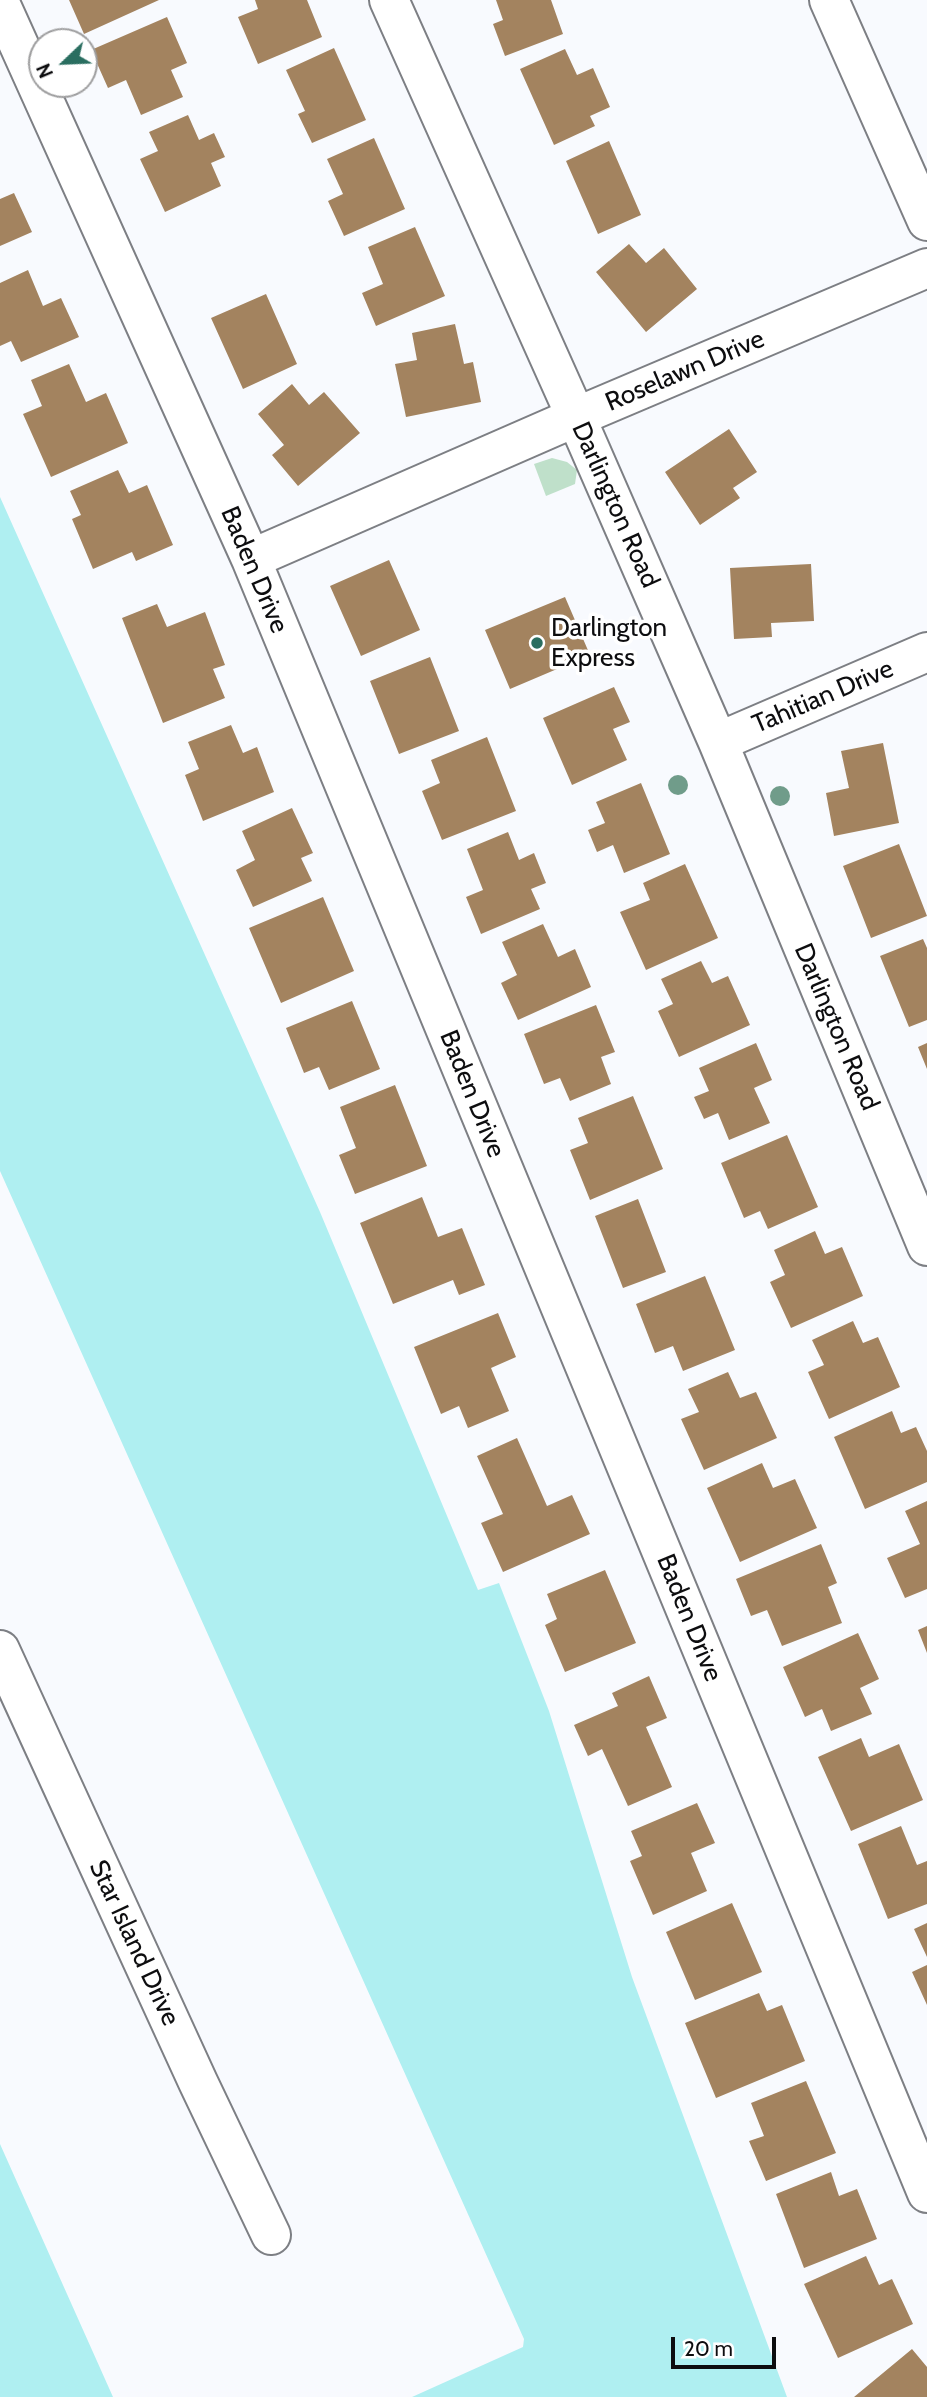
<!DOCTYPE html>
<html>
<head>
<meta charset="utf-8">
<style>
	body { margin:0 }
	#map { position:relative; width:927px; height:2397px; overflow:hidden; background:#f8fafe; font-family:Cabin,sans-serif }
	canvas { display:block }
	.north { position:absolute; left:28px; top:28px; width:70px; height:70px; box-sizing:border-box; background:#fff; border:2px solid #9e9e9f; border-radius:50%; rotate:247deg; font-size:19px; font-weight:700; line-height:28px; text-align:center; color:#0d0d0f }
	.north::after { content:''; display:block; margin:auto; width:24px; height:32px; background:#2a6e60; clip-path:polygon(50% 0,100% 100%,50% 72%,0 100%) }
	.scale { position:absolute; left:671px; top:2337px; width:105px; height:32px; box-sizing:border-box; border:4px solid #0d0d0f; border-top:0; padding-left:9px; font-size:21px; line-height:24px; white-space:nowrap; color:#0d0d0f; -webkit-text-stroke:5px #fff; paint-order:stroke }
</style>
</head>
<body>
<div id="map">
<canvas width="927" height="2397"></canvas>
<div class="north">N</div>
<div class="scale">20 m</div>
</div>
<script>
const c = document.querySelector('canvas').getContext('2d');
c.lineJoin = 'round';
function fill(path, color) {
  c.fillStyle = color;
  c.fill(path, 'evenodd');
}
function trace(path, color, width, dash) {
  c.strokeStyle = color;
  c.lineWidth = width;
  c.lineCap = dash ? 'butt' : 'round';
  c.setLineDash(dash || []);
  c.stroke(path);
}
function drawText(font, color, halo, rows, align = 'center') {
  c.font = font + ' Cabin,sans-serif';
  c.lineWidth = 7;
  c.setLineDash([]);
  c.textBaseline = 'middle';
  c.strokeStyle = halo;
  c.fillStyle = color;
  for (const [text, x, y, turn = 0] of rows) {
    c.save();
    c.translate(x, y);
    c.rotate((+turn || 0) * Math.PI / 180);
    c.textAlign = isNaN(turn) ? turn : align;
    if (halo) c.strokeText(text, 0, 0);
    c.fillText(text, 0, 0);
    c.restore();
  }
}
const green = new Path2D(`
	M552,458L567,462L577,470L575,484L546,496L534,464Z`);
const water = new Path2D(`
	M0,497L320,1212L478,1590L499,1583L549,1711L632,1977L787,2397H412L523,2347L524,2339L0,1171Z
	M0,2144L113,2397H0Z`);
const building = new Path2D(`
	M69,0H159L84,34Z
	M255,0H307L322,37L258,64L238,17L258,9Z
	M496,0H551L563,34L505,56L493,24L503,20Z
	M167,17L187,63L171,70L183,97L141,115L126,80L108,88L91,50Z
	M334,48L366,120L312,143L298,114L305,111L286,70Z
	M565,49L577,75L593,68L610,107L590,116L595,126L554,145L520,69Z
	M188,115L199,140L214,133L225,157L211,163L221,186L165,212L140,159L158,151L149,132Z
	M374,138L405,209L344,236L328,201L343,194L327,159Z
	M609,141L641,215L598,234L566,161Z
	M14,193L32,232L0,246V199Z
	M415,227L445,296L376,326L362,293L383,284L368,247Z
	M629,244L646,263L664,248L697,289L646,332L596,272Z
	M28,270L43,306L61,298L79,337L21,362L11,341L0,346V283Z
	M266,294L297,364L243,389L211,318Z
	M455,324L464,364L473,362L481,402L406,417L395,364L417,360L412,333Z
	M69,364L86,402L106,393L128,443L51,477L23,414L42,406L31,380Z
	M292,384L309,405L324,392L360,433L298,486L272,455L284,445L258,414Z
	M729,429L757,472L733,488L740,498L700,525L665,472Z
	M118,470L129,493L147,485L173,545L136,561L132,552L93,569L72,519L81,515L70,491Z
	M389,560L420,630L361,656L330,586Z
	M811,564L814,621L771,623L772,637L734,639L730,568Z
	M565,597L590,655L510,689L485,630Z
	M157,604L167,627L205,612L225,665L213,669L225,698L163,723L122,618Z
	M430,657L459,731L399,754L370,681Z
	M614,687L630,722L613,729L627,760L572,785L543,718Z
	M231,725L243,753L257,747L274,792L203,821L185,775L199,769L188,742Z
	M487,737L516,811L442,840L422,791L440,783L431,760Z
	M883,743L899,823L834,836L826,793L849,788L841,751Z
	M641,783L670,854L624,873L613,845L597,852L588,830L605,823L596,802Z
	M292,808L313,853L301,858L312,881L253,907L236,870L255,860L242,831Z
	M508,832L519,860L534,853L546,883L531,889L540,909L481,934L466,897L483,890L467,849Z
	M899,844L927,916L871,938L843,866Z
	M685,864L718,938L646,970L620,912L650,900L643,883Z
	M323,897L354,971L281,1003L249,928Z
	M543,924L558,957L575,949L591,987L518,1020L501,983L517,975L502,942Z
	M923,939L927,948V1020L909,1027L880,956Z
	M701,961L712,983L728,976L750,1025L679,1057L658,1011L673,1004L661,979Z
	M352,1001L380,1069L329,1090L319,1067L304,1073L286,1028Z
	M596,1005L615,1052L601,1057L611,1084L570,1101L560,1078L544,1084L524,1034Z
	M756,1043L772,1080L754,1088L770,1123L729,1140L718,1113L704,1119L694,1097L709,1091L699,1068Z
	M927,1043V1069L918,1047Z
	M395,1085L427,1166L355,1194L339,1155L356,1148L340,1107Z
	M633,1096L663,1169L590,1200L570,1150L588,1143L578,1118Z
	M787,1135L818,1207L768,1229L760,1211L744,1218L721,1163Z
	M422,1197L438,1237L462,1228L485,1285L459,1295L453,1280L393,1304L360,1223Z
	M638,1199L666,1272L623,1288L595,1216Z
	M815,1231L825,1254L842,1247L863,1296L791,1328L770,1282L785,1275L774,1250Z
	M705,1276L735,1350L683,1371L673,1346L655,1353L636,1304Z
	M498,1313L516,1357L491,1368L509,1411L468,1428L459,1406L441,1414L414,1347Z
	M853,1321L863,1343L878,1337L900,1387L829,1419L808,1372L824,1365L812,1340Z
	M728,1372L740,1398L756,1392L777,1438L704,1470L681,1419L699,1412L688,1389Z
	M892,1411L901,1433L916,1427L927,1451V1482L865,1509L834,1437Z
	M517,1438L547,1506L572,1495L590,1534L503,1572L481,1523L503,1514L477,1456Z
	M762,1463L773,1488L795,1479L817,1528L740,1562L707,1488Z
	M927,1501V1589L905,1598L887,1558L920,1544L905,1511Z
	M821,1544L837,1583L828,1587L842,1623L782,1646L767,1610L751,1616L736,1579Z
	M605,1570L636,1643L565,1672L545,1625L557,1619L547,1594Z
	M927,1626V1653L918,1630Z
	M858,1633L879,1679L860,1688L872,1714L831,1731L822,1709L805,1717L783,1667Z
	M649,1676L667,1718L646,1727L672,1787L628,1806L602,1749L588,1756L574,1725L618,1706L612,1693Z
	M861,1738L869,1757L899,1744L923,1800L851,1831L818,1757Z
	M697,1803L715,1843L691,1853L707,1891L653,1915L630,1861L642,1856L631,1831Z
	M901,1826L917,1865L927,1861V1904L888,1919L858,1844Z
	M732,1903L762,1972L695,2000L666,1932Z
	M927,1923V1957L914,1929Z
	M927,1965V2005L912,1972Z
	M759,1993L767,2011L782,2005L805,2061L716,2098L685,2023Z
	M806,2081L836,2153L766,2181L749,2141L764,2136L751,2103Z
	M831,2172L839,2196L857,2189L877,2239L804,2268L776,2194Z
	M866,2256L879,2285L892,2279L913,2324L838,2358L804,2284Z
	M912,2349L927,2367V2397H854Z`);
const minor = new Path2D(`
	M389,0L576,417L718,742L927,1246
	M829,0L927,221
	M0,3L251,559L927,2193
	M251,559L576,417L927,268
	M718,742L927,652
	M0,1650L198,2082L271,2235`);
const trees = [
	[678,785],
	[780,796]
];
const markers = [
	[537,643,7,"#2a6e60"]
];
const streetNames = [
	["Roselawn Drive",685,371,-23],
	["Darlington Road",615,505,66],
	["Baden Drive",254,570,67],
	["Tahitian Drive",823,697,-23],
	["Darlington Road",836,1027,67],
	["Baden Drive",472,1094,68],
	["Baden Drive",689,1618,68],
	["Star Island Drive",134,1943,65]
];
const poiNames = [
	["Darlington",551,628],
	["Express",551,658]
];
fill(green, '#bfe0ca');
fill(water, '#afeff1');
fill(building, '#a3835f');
trace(minor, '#7d7f84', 42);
trace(minor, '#fff', 38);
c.fillStyle = '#709c8a';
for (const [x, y] of trees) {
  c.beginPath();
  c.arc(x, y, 10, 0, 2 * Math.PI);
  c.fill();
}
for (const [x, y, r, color] of markers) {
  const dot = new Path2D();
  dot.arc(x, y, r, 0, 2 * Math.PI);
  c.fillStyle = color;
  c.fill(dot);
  trace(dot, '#fff', 2.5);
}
drawText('26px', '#0d0d0f', '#fff', streetNames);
drawText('26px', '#0d0d0f', '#fff', poiNames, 'left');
</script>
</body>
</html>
